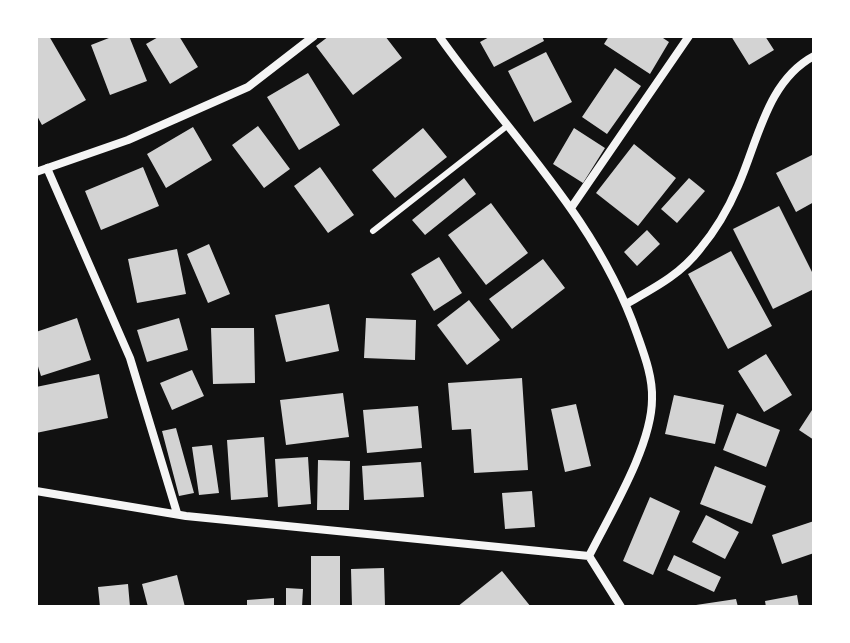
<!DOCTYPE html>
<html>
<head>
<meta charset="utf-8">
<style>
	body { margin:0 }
	#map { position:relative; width:850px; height:643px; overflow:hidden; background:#111; font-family:Mulish,sans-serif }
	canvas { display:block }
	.frame { position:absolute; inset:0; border:38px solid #fff; pointer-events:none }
</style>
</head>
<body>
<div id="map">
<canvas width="850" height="643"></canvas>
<div class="frame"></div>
</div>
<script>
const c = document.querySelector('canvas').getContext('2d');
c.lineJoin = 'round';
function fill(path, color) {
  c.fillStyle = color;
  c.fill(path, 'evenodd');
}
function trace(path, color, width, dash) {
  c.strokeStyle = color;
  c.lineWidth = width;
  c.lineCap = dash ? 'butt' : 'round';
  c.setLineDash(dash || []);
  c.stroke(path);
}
const building = new Path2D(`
	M39,36H49L86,100L42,125L36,114V38Z
	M114,36H129L147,81L110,95L91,45Z
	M160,36H179L198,67L170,84L146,44Z
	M329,36H385L402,58L353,95L316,46Z
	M491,36H542L544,41L494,67L480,42Z
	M609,36H660L669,42L650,74L604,44Z
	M731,36H765L774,50L749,65Z
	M546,52L572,102L534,122L508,71Z
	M615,68L641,86L607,134L582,117Z
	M308,73L340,125L299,150L267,97Z
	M258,126L290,169L264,188L232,145Z
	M193,127L212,160L166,188L147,154Z
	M423,128L447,157L395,198L372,170Z
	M574,128L605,148L583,183L553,164Z
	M634,144L676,178L638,226L596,193Z
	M814,154V202L796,212L776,173Z
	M143,167L159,206L101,230L85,191Z
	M320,167L354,215L328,233L294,186Z
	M464,178L476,194L425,235L412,220Z
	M689,178L705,191L677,223L661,209Z
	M491,203L528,253L486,285L448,235Z
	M779,206L814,276V289L773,309L733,229Z
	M647,230L660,244L637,266L624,252Z
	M209,244L230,294L208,303L187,254Z
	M177,249L186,294L137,303L128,259Z
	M731,251L772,326L728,349L688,274Z
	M439,257L462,293L434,311L411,274Z
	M543,259L565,288L512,329L489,299Z
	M469,300L500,340L467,365L437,325Z
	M329,304L339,351L286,362L275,315Z
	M77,318L91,360L41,376L36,360V332Z
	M179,318L188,350L147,362L137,330Z
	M366,318L416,320L415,360L364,358Z
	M211,328H254L255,383L213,384Z
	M766,354L792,395L764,412L738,371Z
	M192,370L204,396L172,410L160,383Z
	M99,374L108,418L36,433V387Z
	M522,378L528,470L474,473L471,429L452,430L448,383Z
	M343,393L349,437L286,445L280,400Z
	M674,395L724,405L715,444L665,434Z
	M576,404L591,466L565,472L551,409Z
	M418,406L422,448L367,453L363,410Z
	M814,407V440L799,430Z
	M737,413L780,430L766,467L723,450Z
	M176,428L194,493L179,496L162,431Z
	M264,437L268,497L231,500L227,440Z
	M212,445L219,493L199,495L192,447Z
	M308,457L311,504L278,507L275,459Z
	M318,460L350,461L349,510H317Z
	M421,462L424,497L364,500L362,466Z
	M715,466L766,486L752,524L700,504Z
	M532,491L535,527L505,529L502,493Z
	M650,497L680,511L653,575L623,561Z
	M706,515L739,532L725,559L692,542Z
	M814,521V553L782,564L772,535Z
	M674,555L721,577L714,592L667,570Z
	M311,556H340V607H311Z
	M384,568L385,607H352L351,569Z
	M502,571L531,607H457Z
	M177,575L185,607H148L142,584Z
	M128,584L130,607H100L98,587Z
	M286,588L303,589L302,607H286Z
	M797,595L799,607H766L765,601Z
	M274,598V607H247V600Z
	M736,599L738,607H697L696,605Z`);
const service = new Path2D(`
	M373,231L507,126`);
const minor = new Path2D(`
	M439,36C508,134 597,218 637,334C644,354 653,377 652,399C652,446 610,514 589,556L621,607
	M47,168L130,358L177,513
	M36,172L128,140L248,87L314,36
	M571,208L689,36
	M626,304C654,288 680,275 700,249C715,231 729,207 738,186C758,141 767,81 814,56
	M36,491L186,516L589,556`);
fill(building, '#d3d3d3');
trace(service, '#f5f5f5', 6);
trace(minor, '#f5f5f5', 8);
</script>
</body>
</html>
